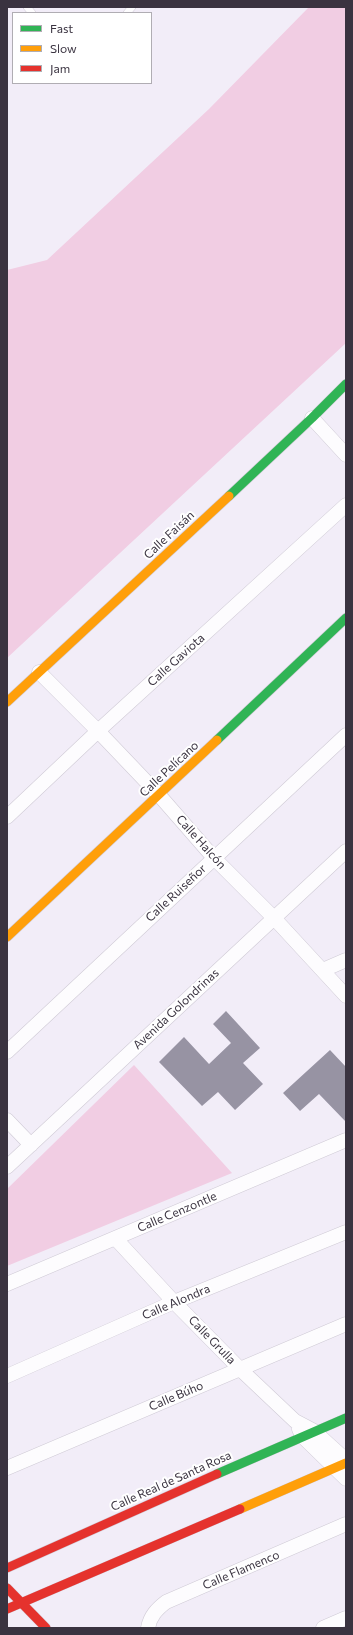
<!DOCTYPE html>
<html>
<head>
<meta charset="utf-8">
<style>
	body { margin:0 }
	#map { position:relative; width:353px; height:1635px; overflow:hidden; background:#f2edf8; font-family:Commissioner,sans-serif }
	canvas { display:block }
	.frame { position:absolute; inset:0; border:8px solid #3a3340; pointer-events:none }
	.legend { position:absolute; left:12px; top:12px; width:140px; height:72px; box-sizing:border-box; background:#fff; border:1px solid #b0adb3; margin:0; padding:5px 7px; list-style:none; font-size:12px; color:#3a3340 }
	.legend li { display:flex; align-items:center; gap:8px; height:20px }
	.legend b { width:20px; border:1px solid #b0adb3 }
</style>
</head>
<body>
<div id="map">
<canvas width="353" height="1635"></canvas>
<div class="frame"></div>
<ul class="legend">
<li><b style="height:5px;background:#30b455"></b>Fast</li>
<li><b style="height:5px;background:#ff9f0a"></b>Slow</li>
<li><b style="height:5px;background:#e5322d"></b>Jam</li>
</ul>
</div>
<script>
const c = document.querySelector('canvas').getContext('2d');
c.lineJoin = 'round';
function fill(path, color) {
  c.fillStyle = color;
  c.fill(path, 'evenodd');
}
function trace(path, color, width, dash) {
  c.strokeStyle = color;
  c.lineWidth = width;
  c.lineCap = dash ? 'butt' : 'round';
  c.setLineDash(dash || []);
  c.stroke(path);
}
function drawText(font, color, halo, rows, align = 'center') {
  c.font = font + ' Commissioner,sans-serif';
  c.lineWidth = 4;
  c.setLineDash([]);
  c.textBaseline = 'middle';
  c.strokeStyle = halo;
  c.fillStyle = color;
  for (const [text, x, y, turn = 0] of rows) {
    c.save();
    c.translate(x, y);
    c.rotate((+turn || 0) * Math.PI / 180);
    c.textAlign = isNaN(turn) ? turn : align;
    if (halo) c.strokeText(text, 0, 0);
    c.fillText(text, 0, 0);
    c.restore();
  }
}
const green = new Path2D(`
	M309,7H346V343L7,658V270L47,260L209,109Z
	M134,1065L232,1173L7,1266V1189Z`);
const building = new Path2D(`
	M226,1011L260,1048L243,1063L263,1084L235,1110L218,1092L202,1106L159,1062L184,1037L209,1064L231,1043L213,1024Z
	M330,1050L346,1067V1122L319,1094L300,1111L283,1093Z`);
const lane = new Path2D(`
	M27,7L32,13
	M127,13L132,7`);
const street = new Path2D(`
	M312,418L346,455
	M39,672L98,731L159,795L214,858L274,918L346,996
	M7,817L98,731L346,505
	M323,970L346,960
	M7,1052L346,735
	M7,1120L31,1145
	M7,1167L346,851
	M115,1238L174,1302L240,1369L295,1421L314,1431L346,1460
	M7,1284L346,1140
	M7,1376L174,1302L346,1232
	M299,1429L302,1436L346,1479
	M7,1468L346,1324
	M148,1628C150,1616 157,1609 166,1602L346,1524
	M323,1628L346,1618`);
const fast = new Path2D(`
	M229,496L312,418L346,384
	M217,740L346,618
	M217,1474L346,1418`);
const slow = new Path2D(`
	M7,702L229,496
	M7,937L217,740
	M240,1509L346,1463`);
const jam = new Path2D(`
	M7,1568L217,1474
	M7,1588L46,1628
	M7,1609L240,1509`);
const streetNames = [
	["Calle Faisán",169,535,-43],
	["Calle Gaviota",176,660,-42],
	["Calle Pelícano",169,769,-43],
	["Calle Halcón",201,842,48],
	["Calle Ruiseñor",176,893,-43],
	["Avenida Golondrinas",176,1009,-43],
	["Calle Cenzontle",177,1212,-23],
	["Calle Alondra",176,1302,-23],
	["Calle Grulla",212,1340,46],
	["Calle Búho",176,1396,-23],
	["Calle Real de Santa Rosa",171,1481,-24],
	["Calle Flamenco",241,1570,-23]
];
fill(green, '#f1cde3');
fill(building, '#9793a3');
trace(lane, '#cfcad5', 8);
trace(street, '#cfcad5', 15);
trace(fast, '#cfcad5', 10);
trace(slow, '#cfcad5', 10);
trace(jam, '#cfcad5', 10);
trace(lane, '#fdfcfe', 7);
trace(street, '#fdfcfe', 14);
trace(fast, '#30b455', 9);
trace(slow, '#ff9f0a', 9);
trace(jam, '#e5322d', 9);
drawText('12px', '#3a3340', '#fff', streetNames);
</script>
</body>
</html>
